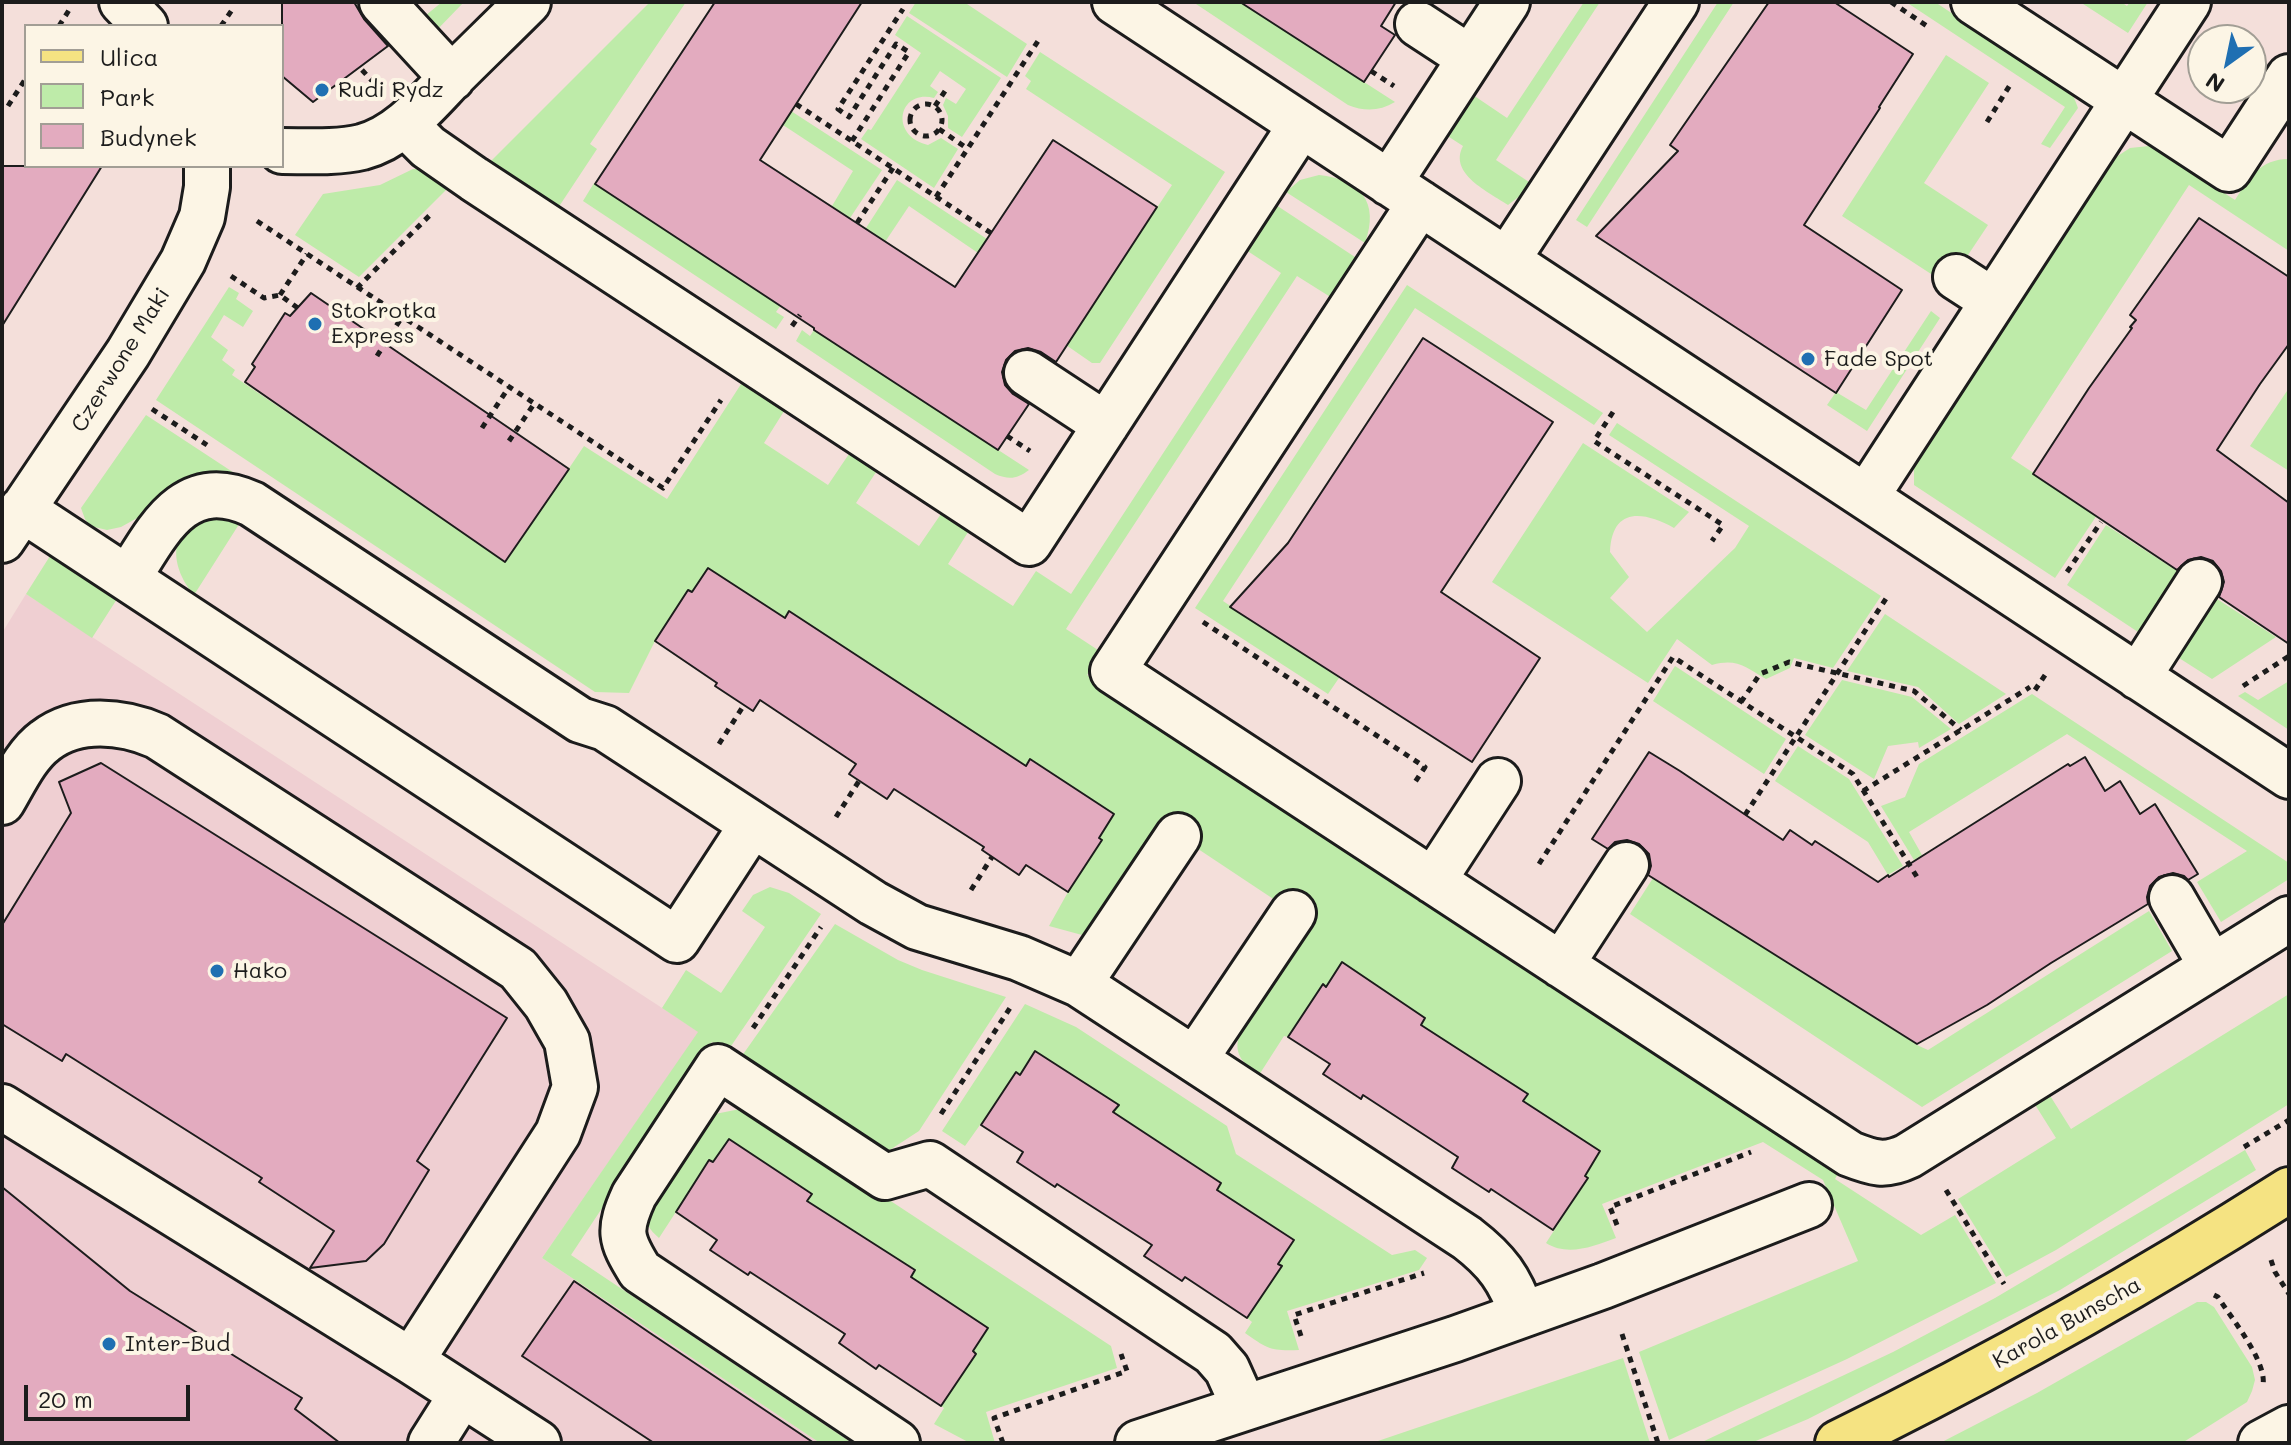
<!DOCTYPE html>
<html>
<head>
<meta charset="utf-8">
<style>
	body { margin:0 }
	#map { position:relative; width:2291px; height:1445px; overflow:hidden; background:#f4dfda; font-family:Mali,sans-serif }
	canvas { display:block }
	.frame { position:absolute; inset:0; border:4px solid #1c1c1c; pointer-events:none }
	.legend { position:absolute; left:24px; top:24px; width:260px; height:144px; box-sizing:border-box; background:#fcf5e5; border:2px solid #a29e95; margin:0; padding:10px 14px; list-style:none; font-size:24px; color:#1c1c1c }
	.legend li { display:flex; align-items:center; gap:16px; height:40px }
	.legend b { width:40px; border:2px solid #a29e95 }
	.north { position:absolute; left:2187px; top:24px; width:80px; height:80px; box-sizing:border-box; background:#fcf5e5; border:2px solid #a29e95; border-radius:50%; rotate:213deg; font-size:22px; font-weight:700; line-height:32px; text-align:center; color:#1c1c1c }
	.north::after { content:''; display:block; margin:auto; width:28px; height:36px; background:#1f6fb2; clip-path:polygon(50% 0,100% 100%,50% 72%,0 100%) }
	.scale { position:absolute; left:24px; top:1385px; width:166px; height:36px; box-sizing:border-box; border:4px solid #1c1c1c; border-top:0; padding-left:10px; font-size:24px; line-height:28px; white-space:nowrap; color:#1c1c1c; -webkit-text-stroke:6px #fcf5e5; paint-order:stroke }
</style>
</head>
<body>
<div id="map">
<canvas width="2291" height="1445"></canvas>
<div class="frame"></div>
<ul class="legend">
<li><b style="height:10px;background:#f5e382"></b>Ulica</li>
<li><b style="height:22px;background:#beeba9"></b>Park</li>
<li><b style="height:22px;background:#e3abbf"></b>Budynek</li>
</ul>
<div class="north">N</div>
<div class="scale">20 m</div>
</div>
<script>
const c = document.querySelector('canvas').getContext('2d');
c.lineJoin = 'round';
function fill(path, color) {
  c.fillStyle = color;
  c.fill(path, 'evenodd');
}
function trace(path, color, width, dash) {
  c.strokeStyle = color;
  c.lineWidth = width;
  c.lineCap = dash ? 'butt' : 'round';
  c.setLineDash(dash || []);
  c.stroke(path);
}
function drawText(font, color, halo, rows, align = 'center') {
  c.font = font + ' Mali,sans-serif';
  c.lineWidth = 8;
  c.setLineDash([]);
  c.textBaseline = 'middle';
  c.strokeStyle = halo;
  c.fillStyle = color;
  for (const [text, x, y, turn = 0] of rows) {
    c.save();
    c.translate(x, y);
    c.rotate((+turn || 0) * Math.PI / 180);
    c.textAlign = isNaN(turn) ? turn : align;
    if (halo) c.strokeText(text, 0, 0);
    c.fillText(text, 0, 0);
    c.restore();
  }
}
const built = new Path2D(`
	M26,594L699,1032L542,1258L820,1443H2V633Z`);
const green = new Path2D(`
	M442,2H464L433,34L420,20Z
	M650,2H686L590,144L597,149L558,208L489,163Z
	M916,2H964L1027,44L1007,77L909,13Z
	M1193,2H1240L1395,102C1380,111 1365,112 1348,105Z
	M1584,2H1600L1496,160L1532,184L1521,195L1508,205C1489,192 1448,174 1463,146L1446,135L1473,95L1507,118Z
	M1718,2H1734L1587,227L1576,220Z
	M1906,2H1935L2067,90L2073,95L2078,108L2050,148L2041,144L2065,107Z
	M2080,2H2121L2127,6L2130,2H2148L2128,33Z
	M907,16L1001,78L962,137L948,128V116L943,105L946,98L956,104L966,89L940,71L930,86L938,92L934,98C898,89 889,136 928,145L941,138L958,149L934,188L861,139L868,129L871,130L921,53L895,35Z
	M1040,52L1225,172L1100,363H1092L1066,345L1172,185L1026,89L1031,81L1025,76Z
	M1946,55L1989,83L1924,183L1988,225L1948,285L1842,216Z
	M791,111L882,170L850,218L832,206L853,171L783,125Z
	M2149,146L2161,152L2235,200C2249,178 2260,159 2289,159V251L2189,185L2011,458L2097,515L2055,578L1914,485V466L1917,457L2113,159L2130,148Z
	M413,169H419L449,187L359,277L295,235L323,194L380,185Z
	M1319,175C1360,179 1380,202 1365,243L1286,192L1300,180Z
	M897,180L987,239L978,253L909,206L885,242L866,228Z
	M594,183L781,305L776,312L784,317L776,329L583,201Z
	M1276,205L1358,259L1332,298L1297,276L1082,604L1066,629L1101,652L1087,675L1840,1170L1835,1179L1921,1235L1955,1215L1996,1283L1847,1359L1669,1440L1639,1352L1858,1261L1823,1180L1763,1142L1602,1204L1616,1238C1594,1246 1568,1257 1546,1243L1588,1178L1585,1175L1600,1151L1523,1101L1527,1094L1421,1025L1424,1017L1342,963L1326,987L1322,985L1288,1037L1284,1036L1259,1075C1245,1065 1233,1055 1239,1036L1314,926L1159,823L1082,935L1049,926L1068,892L1102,841L1099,838L1114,814L1031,759L1026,766L789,612L785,618L708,568L692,592L688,590L655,641L629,693L595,692L156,400L229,287L239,293L236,299L253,311L243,327L224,315L211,337L228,350L222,360L235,370L232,375L506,562L584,446L667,499L743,381L786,408L764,443L828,485L851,451L878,469L856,503L919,546L943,511L970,529L948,564L1013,606L1036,571L1071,594L1281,273L1246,250Z
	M1407,285L1603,413L1594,425L1415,308L1223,601L1339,678L1328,694L1195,608Z
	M1931,311L1940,318L1867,431L1827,405L1836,392L1866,410Z
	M802,330L810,336L814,330L1029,470C1017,479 1009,480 995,474L796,341Z
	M2289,388V471L2250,446Z
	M146,415L254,486L148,512L121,527L107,530L90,526L85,519L81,508Z
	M1617,423L1881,596L1833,668L1794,658L1790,668L1766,679C1745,667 1737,658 1712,665L1677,639L1648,683L1492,582L1583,443L1689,512L1674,528C1643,511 1612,507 1610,552L1629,577L1610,598L1647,632L1735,548L1749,526L1609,435Z
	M210,516L243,518L194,595C180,579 169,553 182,533C189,524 200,520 210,516Z
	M2106,525L2177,571L2138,632L2067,585Z
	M50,556L117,599L92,638L26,594Z
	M2217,599L2276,637L2212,679L2179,658Z
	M1885,614L2006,694L1959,724L1918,687L1847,671Z
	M1675,666L1786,739L1764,774L1653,701Z
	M1842,680L1912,697L1951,729L1919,748L1918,742L1888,746L1874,779L1805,735Z
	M2289,681V730L2238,696L2245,692L2258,700Z
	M2032,694L2289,863V879L2221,922L2197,882L2247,851L2067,734L1909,832L1922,855L1914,860L1881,806L1905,797L1919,764Z
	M1798,746L1849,779L1903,866L1888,875L1868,842L1775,781Z
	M1653,878L1919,1046L1928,1050L2149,911L2172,951L1922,1107L1630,914Z
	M770,887L789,893L821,914L727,1052L712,1042L571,1255L852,1443H820L542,1258L698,1032L662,1008L686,970L721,993L765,927L742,911L753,895Z
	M835,924L898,960L922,970L1006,997L919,1131L882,1155L739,1060Z
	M2289,994V1104L2056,1250L2006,1277L1958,1199L2056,1138L2034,1103L2049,1094L2071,1129Z
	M1025,1004L1076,1027L1227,1126L1236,1154L1392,1255L1415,1250L1427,1258L1419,1270L1287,1311L1299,1350C1270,1351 1268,1349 1245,1333L1252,1322L1247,1318L1282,1266L1278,1264L1294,1239L1217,1190L1221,1182L1113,1112L1118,1105L1035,1051L1020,1075L1017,1073L965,1146L942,1131Z
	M740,1109L754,1111L1111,1346L1117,1368L986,1412L995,1443H970L934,1424L944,1408L941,1406L987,1328L911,1277L914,1270L807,1201L811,1193L729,1139L713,1162L709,1161L659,1238C650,1230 646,1225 646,1213L703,1122L715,1114Z
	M2245,1150L2256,1170L2060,1290L1808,1419L1751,1443H1700L1893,1352L1995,1298Z
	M2197,1302H2206L2214,1307L2252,1367L2255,1380L2252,1391L2247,1402L2182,1443H1940L2037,1393Z
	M1623,1358L1650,1443H1372Z`);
const building = new Path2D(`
	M282,2H354L364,19L388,46L313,102L282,76Z
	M715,2H862L760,160L955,287L1053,140L1157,207L1056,362L1041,352L1028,348L1015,351L1006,360L1002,372L1005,385L1013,394L1029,404L998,450L814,330V328L595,184Z
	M1240,2H1396L1381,26L1395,35L1364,82Z
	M1769,2H1834L1913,54L1879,107L1880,108L1804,225L1902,290L1836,393L1596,236L1678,151L1670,145Z
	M2,166H102L2,326Z
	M2199,218L2289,277V344L2260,384L2217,450L2289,503V644L2219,597L2224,582L2221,571L2213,561L2201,557L2188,560L2177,570L2033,474L2089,388L2132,328L2130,327L2136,320L2130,315Z
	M311,293L569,469L505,562L245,382L255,367L252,364L285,313L290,316Z
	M1423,338L1553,422L1441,592L1540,658L1472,762L1230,607L1288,543Z
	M708,568L785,618L789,611L1026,766L1030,759L1114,814L1099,838L1102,840L1068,892L1026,865L1019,875L982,850L984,847L894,789L887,799L849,774L856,764L760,700L753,711L715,686L717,683L655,641L688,590L692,592Z
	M1649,752L1680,771L1783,840L1790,830L1812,845L1815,841L1878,882L1888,875L1889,877L2068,764L2070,766L2085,757L2105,791L2120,781L2140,814L2155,804L2198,874L2188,880L2184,876L2173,873L2159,877L2150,886L2147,897L2148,904L2051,963L1987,1005L1917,1044L1648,875L1651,866L1649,854L1639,844L1627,840L1615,842L1608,849L1592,839Z
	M101,763L507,1018L417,1161L429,1170L384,1244L366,1261L310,1268L334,1231L259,1182L262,1178L66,1054L62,1061L2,1024V925L71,813L59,782Z
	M1342,962L1425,1018L1421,1025L1528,1094L1523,1101L1600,1151L1585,1176L1588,1178L1553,1230L1491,1189L1489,1192L1452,1168L1458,1157L1363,1095L1361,1099L1323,1074L1330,1064L1288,1037L1323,984L1326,987Z
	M1035,1051L1119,1105L1113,1112L1221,1183L1217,1190L1294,1240L1278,1264L1282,1266L1247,1318L1185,1277L1182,1281L1144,1256L1152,1245L1057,1184L1055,1187L1017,1162L1023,1152L981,1125L1016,1072L1020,1075Z
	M729,1139L812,1194L807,1201L915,1270L911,1277L988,1328L973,1351L976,1354L941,1406L879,1365L876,1369L839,1343L845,1334L750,1272L748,1275L710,1250L717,1240L676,1212L709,1160L713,1162Z
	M2,1187L130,1291L302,1398L295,1409L340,1443H2Z
	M574,1281L650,1333L814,1443H654L522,1356Z`);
const path = new Path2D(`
	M1891,2L1927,26
	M59,26L71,7
	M221,26L234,7
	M362,70L375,84
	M1371,71L1394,86
	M910 120a16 16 0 1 1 32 0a16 16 0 1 1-32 0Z
	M796,104L991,233
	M8,106L26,78
	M935,106L947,88
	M1987,122L2010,85
	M939,129L968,149
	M852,141L909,52L896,44L849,117L838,109L903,9
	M936,197L1038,41
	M257,221L663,488L721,400
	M857,223L893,168
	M231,276L264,298L280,295L299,309
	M357,288L433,212
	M280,295L307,254
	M792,326L800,315
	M377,356L402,317
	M152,409L207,445
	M1613,412L1594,441L1723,525L1712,541
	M482,428L509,387
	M1007,436L1030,451
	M509,441L534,404
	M2067,572L2101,522
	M1203,622L1425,767L1415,782
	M2243,686L2289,656
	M2035,690L2045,675
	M1741,702L1760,674L1789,662L1914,691L1961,730
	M719,744L744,705
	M1863,791L2030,687
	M1745,815L1889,594
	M836,817L859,781
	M1539,864L1673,657L1853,774L1917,877
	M971,890L992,857
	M753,1028L821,927
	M941,1114L1010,1008
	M2244,1147L2289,1120
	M1946,1190L2004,1284
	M1617,1225L1610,1207L1751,1152
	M2271,1260L2275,1272L2289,1294
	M2214,1295L2218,1297C2231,1318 2267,1361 2263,1385
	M1622,1334L1658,1443
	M1301,1336L1294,1315L1424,1273
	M1003,1443L994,1418L1127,1371L1121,1354`);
const minor = new Path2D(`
	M122,2L145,26
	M382,2L452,78
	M1115,2L2289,776
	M1974,2L2229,169L2289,77
	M1418,24L1470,58
	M405,124L428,147L474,179L1029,543L1301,125
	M282,151C308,151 336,153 362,147C400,137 427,103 453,76C478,51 503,27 528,2
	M1389,183L1507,2
	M1420,203L1113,671L1850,1154C1873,1163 1885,1167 1908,1156L2289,919
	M1507,260L1676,2
	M1956,277L1993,301
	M1027,373L1106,425
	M1866,497L2188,2
	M22,509L677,940L752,825
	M2,540L128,353L183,261L202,217L207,187V166
	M128,578C158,531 184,473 252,504L580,720L605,728L873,903L917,927L1019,958L1079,984L1467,1238C1497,1261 1510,1279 1522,1314
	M2138,677L2199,582
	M2,802C14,782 26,755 45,741C77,716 123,721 157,736L518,969L546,1004L567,1041L575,1087L558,1133L411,1361
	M1433,881L1498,781
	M2172,898L2212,967
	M1561,965L1626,865
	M1079,984L1178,836
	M1195,1059L1293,913
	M2,1107L411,1361L538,1443
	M431,1443L462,1394
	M897,1443L640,1271C620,1239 618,1230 634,1195L718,1067L885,1177L930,1164L1213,1353L1227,1369L1244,1407
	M1138,1443L1455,1339L1603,1286L1809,1205
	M2261,1443L2289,1428`);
const major = new Path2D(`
	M1838,1443C1993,1367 2143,1283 2289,1190`);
const markers = [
	[322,90,8,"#1f6fb2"],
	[315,324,8,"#1f6fb2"],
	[1808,359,8,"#1f6fb2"],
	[217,971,8,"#1f6fb2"],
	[109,1344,8,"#1f6fb2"]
];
const poiNames = [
	["Rudi Rydz",338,90],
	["Stokrotka",331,311],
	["Express",331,336],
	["Fade Spot",1824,359],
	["Hako",233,971],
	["Inter-Bud",125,1344]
];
const streetNames = [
	["Czerwone Maki",121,360,-58],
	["Karola Bunscha",2067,1323,-29]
];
fill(built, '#efcfd2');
fill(green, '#beeba9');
fill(building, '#e3abbf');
trace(building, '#1c1c1c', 2);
trace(minor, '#1c1c1c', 50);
trace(major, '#1c1c1c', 50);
trace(path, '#1c1c1c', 5, [6, 6]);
trace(minor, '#fcf5e5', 44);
trace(major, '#f5e382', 44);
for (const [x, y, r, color] of markers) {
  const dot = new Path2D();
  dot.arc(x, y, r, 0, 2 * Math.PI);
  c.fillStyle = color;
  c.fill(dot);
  trace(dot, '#fcf5e5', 3);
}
drawText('22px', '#1c1c1c', '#fcf5e5', poiNames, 'left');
drawText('22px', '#1c1c1c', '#fcf5e5', streetNames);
</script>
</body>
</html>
